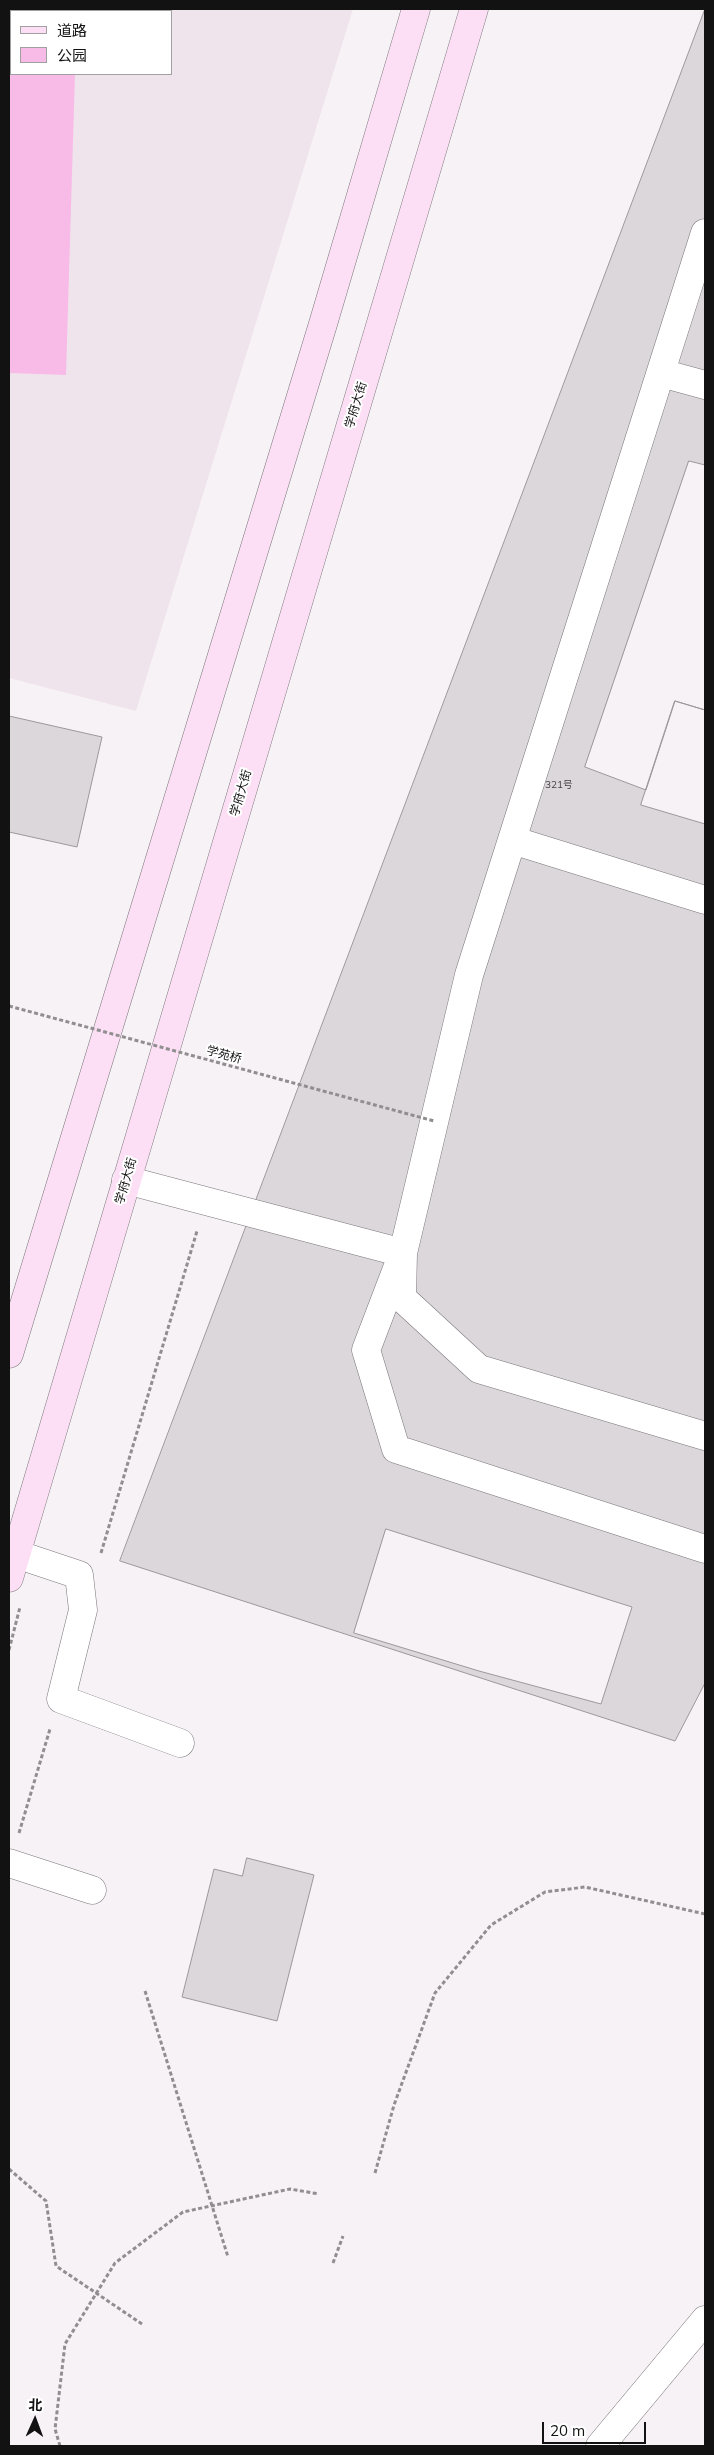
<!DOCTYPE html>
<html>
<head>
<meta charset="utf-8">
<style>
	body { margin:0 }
	#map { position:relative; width:714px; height:2455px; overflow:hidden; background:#f7f2f6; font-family:Mulish,"Noto Sans SC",sans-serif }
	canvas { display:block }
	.frame { position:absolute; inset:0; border:10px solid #131213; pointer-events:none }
	.legend { position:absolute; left:10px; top:10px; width:162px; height:65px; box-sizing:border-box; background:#fff; border:1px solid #a1a0a1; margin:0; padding:6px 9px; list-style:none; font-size:15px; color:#131213 }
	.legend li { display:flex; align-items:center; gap:10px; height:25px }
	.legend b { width:25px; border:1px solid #a1a0a1 }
	.north { position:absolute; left:10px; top:2395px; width:50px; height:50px; -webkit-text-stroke:4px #fff; paint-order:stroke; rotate:2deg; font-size:14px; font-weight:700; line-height:20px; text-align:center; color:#131213 }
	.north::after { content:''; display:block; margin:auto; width:18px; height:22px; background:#131213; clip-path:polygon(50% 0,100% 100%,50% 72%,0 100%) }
	.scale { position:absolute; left:542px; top:2422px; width:104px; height:22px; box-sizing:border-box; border:2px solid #131213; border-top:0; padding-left:6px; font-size:15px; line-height:18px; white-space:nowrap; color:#131213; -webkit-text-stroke:4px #fff; paint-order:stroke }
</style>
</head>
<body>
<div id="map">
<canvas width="714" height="2455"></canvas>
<div class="frame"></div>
<ul class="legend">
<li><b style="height:6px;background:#fcdff5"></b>道路</li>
<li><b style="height:14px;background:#f8bbe8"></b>公园</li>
</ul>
<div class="north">北</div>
<div class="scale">20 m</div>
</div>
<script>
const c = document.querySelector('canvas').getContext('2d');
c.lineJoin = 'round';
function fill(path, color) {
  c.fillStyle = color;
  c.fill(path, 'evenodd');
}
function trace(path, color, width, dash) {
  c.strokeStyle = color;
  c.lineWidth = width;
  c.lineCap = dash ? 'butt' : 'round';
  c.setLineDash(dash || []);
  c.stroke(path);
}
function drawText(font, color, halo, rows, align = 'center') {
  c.font = font + ' Mulish,"Noto Sans SC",sans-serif';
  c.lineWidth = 4;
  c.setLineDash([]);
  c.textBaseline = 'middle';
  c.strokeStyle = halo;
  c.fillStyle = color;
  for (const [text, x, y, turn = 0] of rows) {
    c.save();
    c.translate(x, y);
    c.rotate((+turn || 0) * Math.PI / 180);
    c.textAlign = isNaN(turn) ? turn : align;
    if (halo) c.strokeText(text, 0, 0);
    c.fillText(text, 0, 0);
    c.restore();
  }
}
const built = new Path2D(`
	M9,9H353L136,711L9,678ZM11,11H171V74H11Z`);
const green = new Path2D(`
	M9,9H78V11H11V74H75L66,375L9,373Z`);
const building = new Path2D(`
	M705,9V1683L675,1741L120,1561Z
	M689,461L705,465V710L675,701L646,790L585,767Z
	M675,701L705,710V824L641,805Z
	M9,716L102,737L77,847L9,832Z
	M386,1529L632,1607L601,1704L479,1671L354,1633Z
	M247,1858L314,1875L277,2021L182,1997L214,1869L242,1876Z`);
const path = new Path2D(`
	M101,1553L197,1231
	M9,1650L20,1607
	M19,1833L50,1729
	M145,1991L228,2257
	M9,2169L46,2201L56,2266L142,2324
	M375,2173L394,2105L435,1993L491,1925L545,1892L585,1887L705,1914
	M333,2263L343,2236
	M60,2446L55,2429L65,2344L115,2263L183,2212L290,2189L319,2194`);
const minor = new Path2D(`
	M705,233L469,975L403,1253L402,1298L479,1369L705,1436
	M661,373L705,385
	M512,840L705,900
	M126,1180L403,1253L366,1350L396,1449L705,1549
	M16,1554L79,1575L83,1610L61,1699L180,1743
	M9,1863L92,1890
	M600,2446L705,2320`);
const secondary = new Path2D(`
	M9,1354L323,324L416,9
	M9,1578L474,9`);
const pathBridge = new Path2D(`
	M9,1006L434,1121`);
const numberNames = [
	["321号",559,785]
];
const streetNames = [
	["学府大街",356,405,-73],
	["学府大街",241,793,-74],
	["学苑桥",224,1055,15],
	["学府大街",126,1181,-74]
];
fill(built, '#f0e4ec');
fill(green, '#f8bbe8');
fill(building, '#dcd7db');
trace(building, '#9c979a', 1);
trace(minor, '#7b777a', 29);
trace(secondary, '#7b777a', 29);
trace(path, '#918e90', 3, [4, 2.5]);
trace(minor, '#fff', 28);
trace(secondary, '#fcdff5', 28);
trace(pathBridge, '#918e90', 3, [4, 2.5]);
drawText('10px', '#454345', null, numberNames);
drawText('12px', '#131213', '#fff', streetNames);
</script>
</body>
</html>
